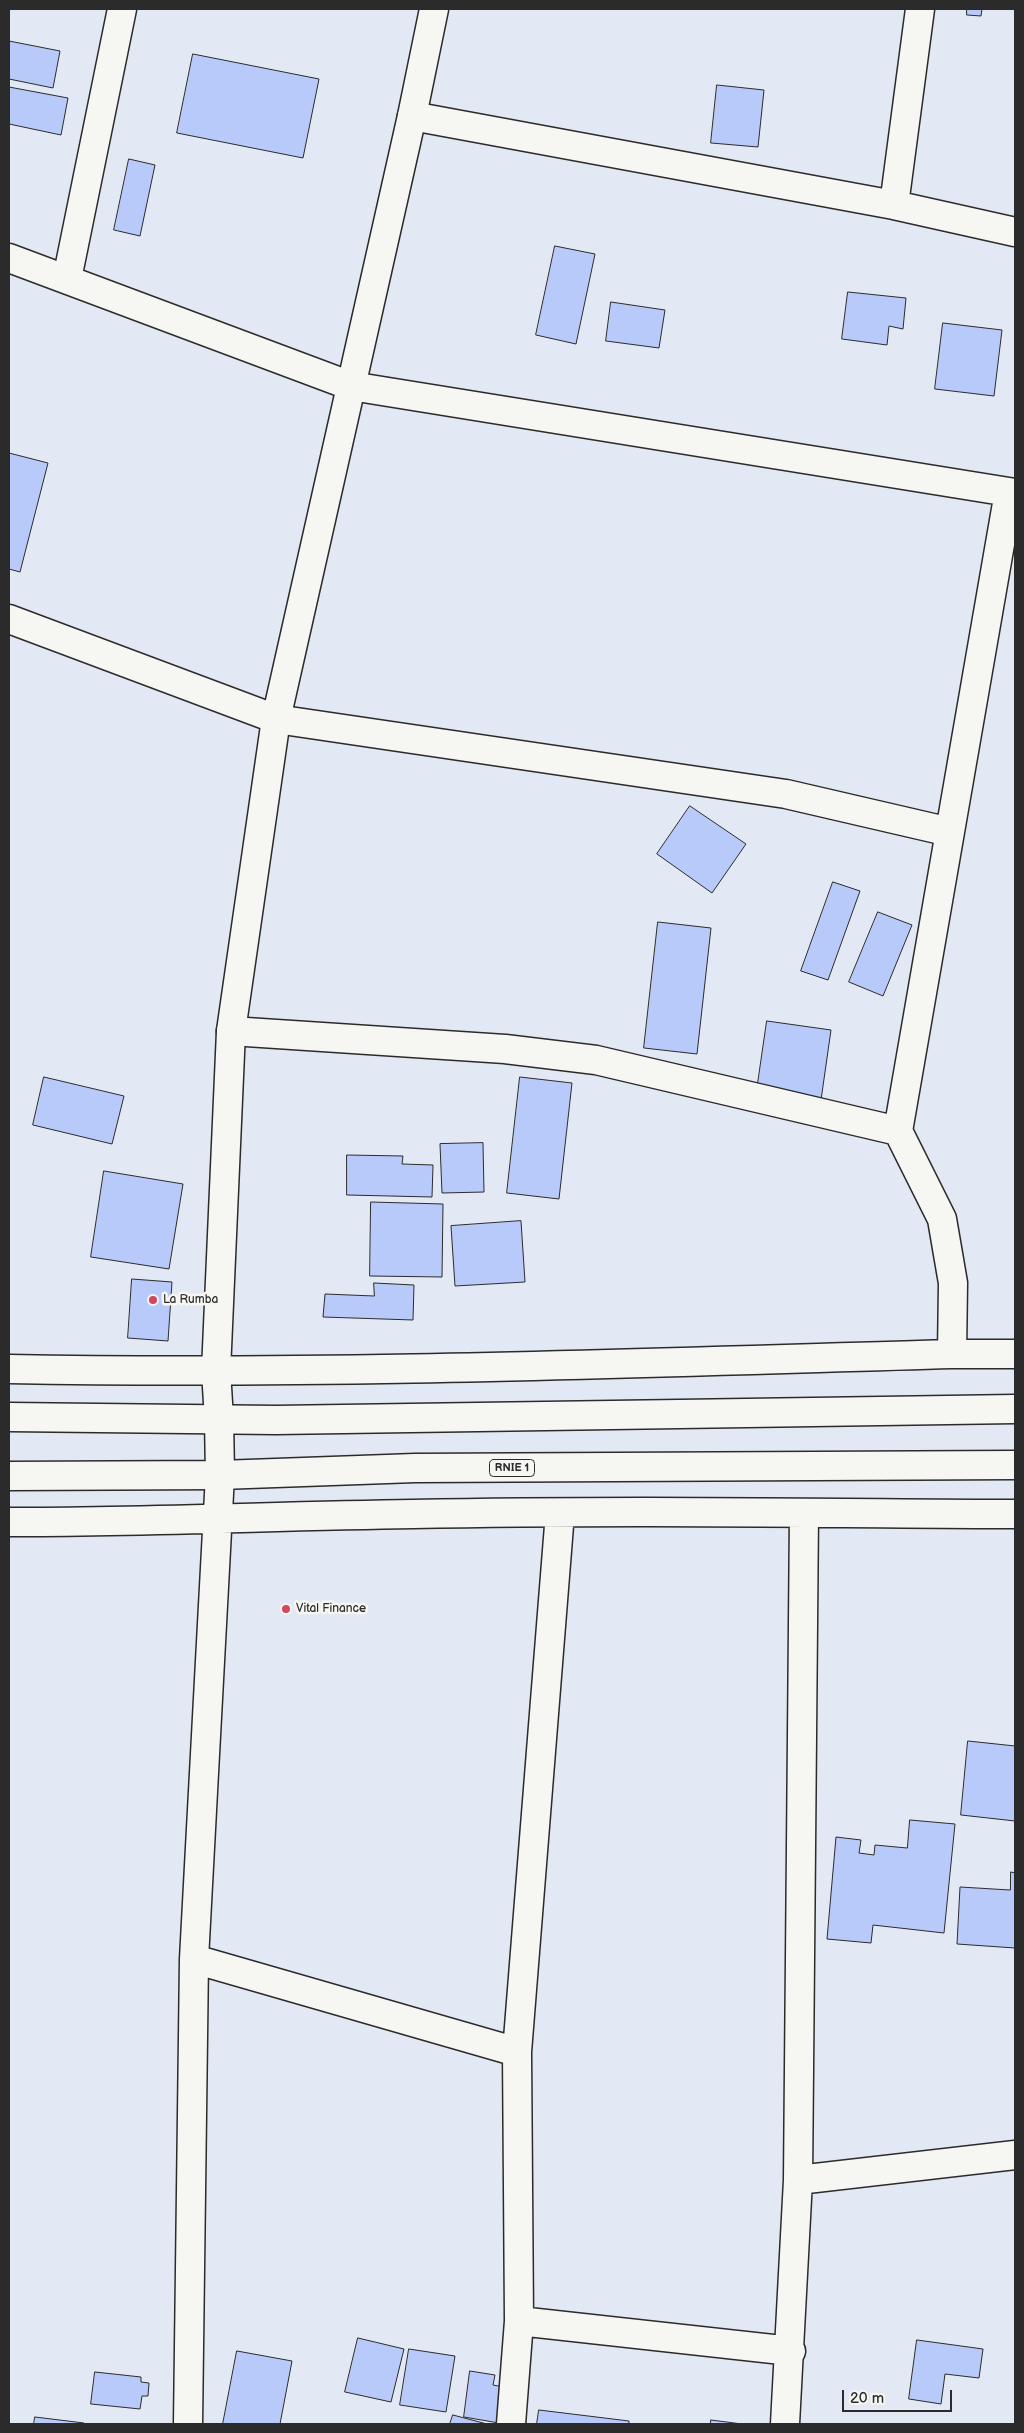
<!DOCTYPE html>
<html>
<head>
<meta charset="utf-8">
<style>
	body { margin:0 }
	#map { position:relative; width:1024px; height:2433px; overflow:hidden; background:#e3e9f4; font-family:"Balsamiq Sans",sans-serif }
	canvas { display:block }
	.frame { position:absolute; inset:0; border:10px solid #2b2b2b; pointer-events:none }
	.scale { position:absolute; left:842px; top:2390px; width:110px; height:22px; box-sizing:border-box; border:2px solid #2b2b2b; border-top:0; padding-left:6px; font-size:15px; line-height:18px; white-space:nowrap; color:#2b2b2b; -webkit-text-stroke:4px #f6f6f2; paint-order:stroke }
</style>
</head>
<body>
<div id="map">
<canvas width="1024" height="2433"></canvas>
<div class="frame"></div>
<div class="scale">20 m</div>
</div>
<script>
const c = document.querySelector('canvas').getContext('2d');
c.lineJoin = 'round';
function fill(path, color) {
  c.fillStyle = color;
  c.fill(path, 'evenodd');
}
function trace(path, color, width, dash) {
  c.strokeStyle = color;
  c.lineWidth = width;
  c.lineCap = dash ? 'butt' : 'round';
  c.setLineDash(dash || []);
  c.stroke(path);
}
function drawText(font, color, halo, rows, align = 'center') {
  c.font = font + ' "Balsamiq Sans",sans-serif';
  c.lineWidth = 5;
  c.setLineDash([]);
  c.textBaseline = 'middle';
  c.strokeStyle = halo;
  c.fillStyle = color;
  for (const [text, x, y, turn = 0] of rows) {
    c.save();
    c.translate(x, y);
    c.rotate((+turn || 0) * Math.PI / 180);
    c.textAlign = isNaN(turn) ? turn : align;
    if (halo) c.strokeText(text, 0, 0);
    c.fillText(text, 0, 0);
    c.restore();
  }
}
const building = new Path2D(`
	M967,9H982L981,16L967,15Z
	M9,41L60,51L53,88L9,79Z
	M193,54L319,79L303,158L177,133Z
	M717,85L764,90L758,147L711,143Z
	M9,87L68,98L61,135L9,124Z
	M129,159L155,165L140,236L114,230Z
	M555,246L595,254L576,344L536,335Z
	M848,292L906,298L903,329L889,326L887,345L842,339Z
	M611,302L665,310L659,348L606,341Z
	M943,323L1002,330L994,396L935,389Z
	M9,453L48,463L20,572L9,569Z
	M690,806L746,844L712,893L657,854Z
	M833,882L860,891L828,980L801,971Z
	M878,912L912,925L883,996L849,982Z
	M658,922L711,928L697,1054L644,1048Z
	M767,1021L831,1030L821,1100L757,1090Z
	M44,1077L124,1096L112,1144L33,1125Z
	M520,1077L572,1083L559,1199L507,1193Z
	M483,1143L484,1192L442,1193L440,1144Z
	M347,1155L403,1156L402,1164L433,1165L432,1197L347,1195Z
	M104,1171L183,1184L169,1269L91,1257Z
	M371,1202L443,1204L442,1277L370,1276Z
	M521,1221L525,1282L455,1286L451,1226Z
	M132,1279L172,1282L168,1341L128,1338Z
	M374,1283L414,1285L413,1320L323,1317L325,1294L374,1296Z
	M968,1741L1015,1746V1821L961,1815Z
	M910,1820L955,1824L944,1933L873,1925L871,1943L827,1939L836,1837L861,1840L859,1853L874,1855L875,1845L907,1848Z
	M1011,1872L1015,1873V1948L957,1944L960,1887L1010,1890Z
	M358,2338L404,2349L391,2402L345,2392Z
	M917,2340L983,2349L979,2378L945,2374L941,2404L909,2399Z
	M409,2349L455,2356L446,2412L400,2405Z
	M237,2351L292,2361L280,2424H223Z
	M470,2371L495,2375L493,2385L504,2387L499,2423L464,2417Z
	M95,2372L141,2377V2382L149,2383L148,2396H142L140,2409L91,2404Z
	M539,2410L629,2421V2424H537Z
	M453,2415L487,2424H450Z
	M35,2417L84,2423V2424H34Z
	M711,2420L742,2424H711Z`);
const minor = new Path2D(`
	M412,116L894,205L1015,232
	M894,205L920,9
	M9,258L351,386L1015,493
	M67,279L122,9
	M9,619L276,719L786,794L950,832
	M231,1031L505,1049L596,1060L898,1131
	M952,1354L953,1283L942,1219L898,1131L1009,492
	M9,1369C323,1375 638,1363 952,1354H1015
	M9,1522C144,1522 278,1516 413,1514C614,1510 815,1513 1015,1514
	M194,1959L517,2052
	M798,2180L1015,2155
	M519,2321L791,2351
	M188,2424L194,1959L220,1475L219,1419
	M511,2424L519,2321L517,2052L560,1513
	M785,2424L798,2180L804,1513`);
const major = new Path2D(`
	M219,1419L216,1371L231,1031L276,719L412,116L434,9`);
const highway = new Path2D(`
	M9,1417L276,1420L1015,1409
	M9,1476L220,1475L415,1468L1015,1465`);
const markers = [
	[153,1300,5,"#d1495b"],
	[286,1609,5,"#d1495b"]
];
const shields = [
	[512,1468,45]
];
const shieldNames = [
	["RNIE 1",512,1468]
];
const poiNames = [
	["La Rumba",163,1300],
	["Vital Finance",296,1609]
];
fill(building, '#b8cafa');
trace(building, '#2b2b2b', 1);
trace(minor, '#2b2b2b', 31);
trace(major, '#2b2b2b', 31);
trace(highway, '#2b2b2b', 31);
trace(minor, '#f6f6f2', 28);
trace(major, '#f6f6f2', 28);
trace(highway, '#f6f6f2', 28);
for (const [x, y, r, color] of markers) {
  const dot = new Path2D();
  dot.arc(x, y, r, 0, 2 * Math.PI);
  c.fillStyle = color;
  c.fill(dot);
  trace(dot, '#f6f6f2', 2);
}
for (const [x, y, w] of shields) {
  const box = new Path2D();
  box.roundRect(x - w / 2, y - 8.5, w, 17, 4);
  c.fillStyle = '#f6f6f2';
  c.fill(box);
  trace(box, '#2b2b2b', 1);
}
drawText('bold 11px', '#2b2b2b', null, shieldNames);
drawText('12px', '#2b2b2b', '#f6f6f2', poiNames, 'left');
</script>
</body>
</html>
